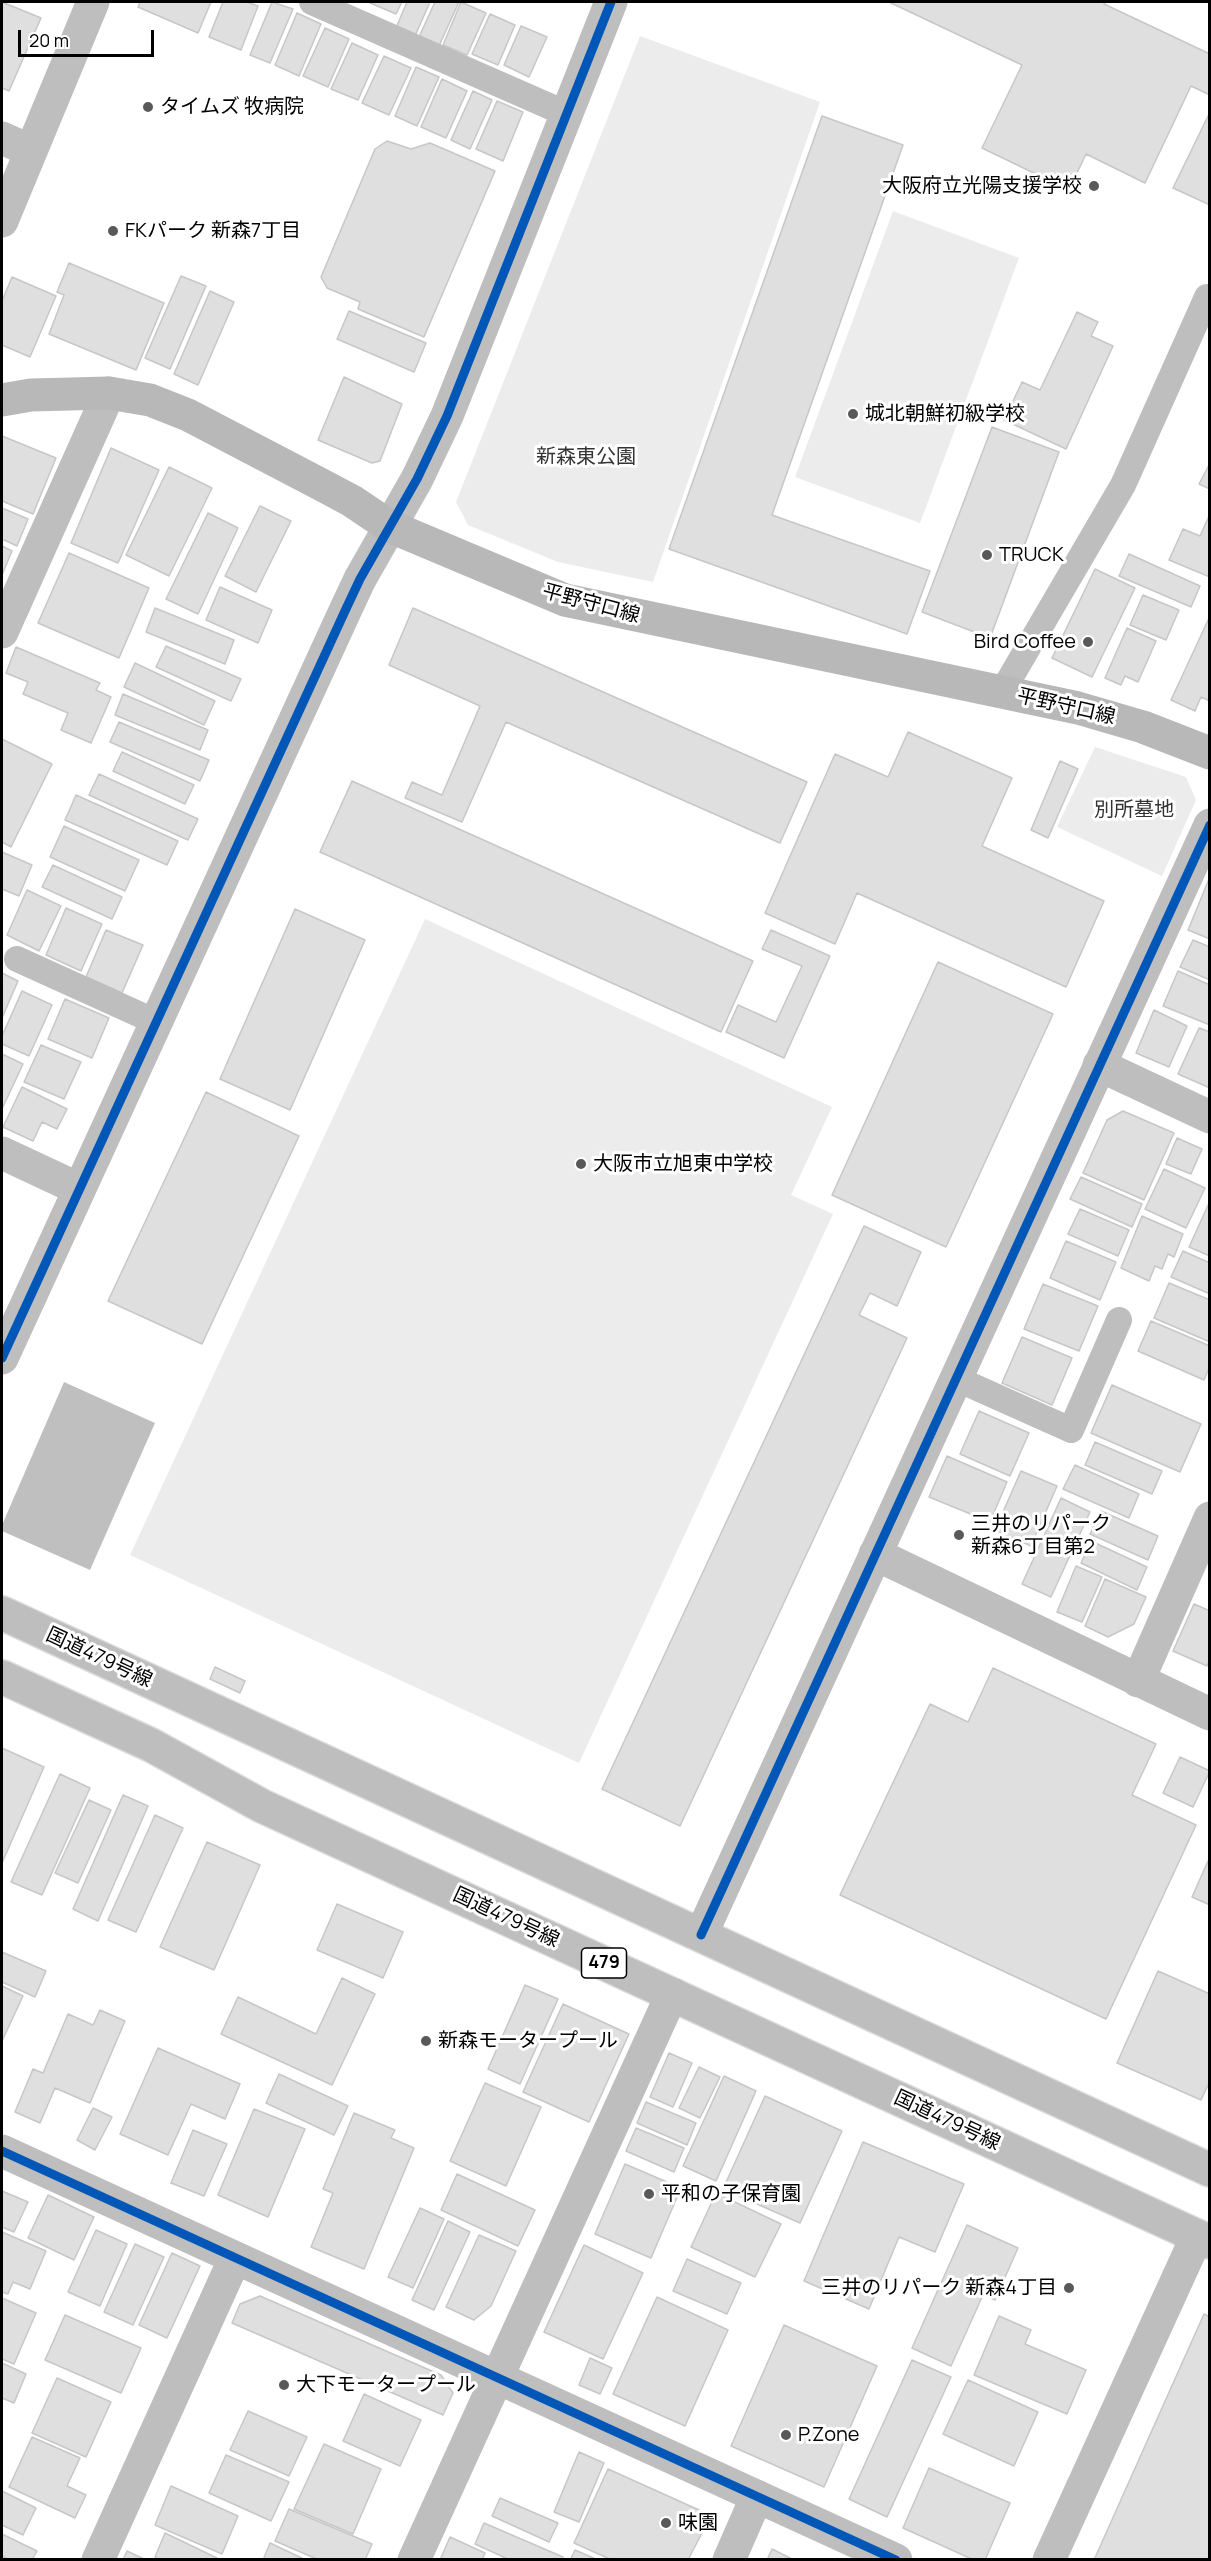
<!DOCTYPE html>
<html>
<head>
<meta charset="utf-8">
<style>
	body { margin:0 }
	#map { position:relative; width:1211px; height:2561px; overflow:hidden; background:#fff; font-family:Manrope,sans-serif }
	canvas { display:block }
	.frame { position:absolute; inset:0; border:3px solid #000; pointer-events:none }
	.scale { position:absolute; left:18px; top:30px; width:136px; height:27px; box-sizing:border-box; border:3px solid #000; border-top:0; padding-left:8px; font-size:18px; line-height:21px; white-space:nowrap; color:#000; -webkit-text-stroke:4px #fff; paint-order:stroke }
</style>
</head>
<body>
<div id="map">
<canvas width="1211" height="2561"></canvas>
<div class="frame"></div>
<div class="scale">20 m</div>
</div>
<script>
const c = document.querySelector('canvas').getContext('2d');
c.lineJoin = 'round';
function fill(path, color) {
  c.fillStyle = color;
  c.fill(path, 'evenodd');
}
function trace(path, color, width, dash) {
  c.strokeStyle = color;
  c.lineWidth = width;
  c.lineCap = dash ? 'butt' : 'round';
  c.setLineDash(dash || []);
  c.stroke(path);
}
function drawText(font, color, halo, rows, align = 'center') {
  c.font = font + ' Manrope,"Noto Sans JP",sans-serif';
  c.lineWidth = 6;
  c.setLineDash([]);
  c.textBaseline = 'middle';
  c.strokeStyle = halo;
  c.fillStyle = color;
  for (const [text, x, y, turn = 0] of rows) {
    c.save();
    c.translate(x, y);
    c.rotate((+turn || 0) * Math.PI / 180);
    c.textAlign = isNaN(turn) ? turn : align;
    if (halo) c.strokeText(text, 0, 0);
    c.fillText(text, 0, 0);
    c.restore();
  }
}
const green = new Path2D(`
	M640,36L820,102L653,582L558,562L468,525L456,502Z
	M893,211L1019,258L920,523L795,477Z
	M1095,747L1186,777L1196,800L1162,876L1057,827Z
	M425,919L832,1107L791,1195L833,1214L579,1763L130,1555Z`);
const water = new Path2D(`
	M64,1382L155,1423L90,1570L2,1531V1525Z`);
const building = new Path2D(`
	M2,2L41,18L9,91L2,88Z
	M140,2H211L198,33L138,7Z
	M223,2H247L258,6L241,50L209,37Z
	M272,2L293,9L270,63L250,55Z
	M368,2H402L396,14Z
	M407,2H430L415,36L396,28Z
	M435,2H459L439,46L419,37Z
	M461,2L486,13L467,55L443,45Z
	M889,2H1106L1104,4L1210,54V95L1191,86L1145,183L1086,154L1069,190L982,148L1022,65Z
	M297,13L321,24L299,76L275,65Z
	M490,14L515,25L498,65L472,54Z
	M521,26L547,37L529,77L504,65Z
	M325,28L349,39L328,87L303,76Z
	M352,43L378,55L358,100L331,89Z
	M384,56L411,68L389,115L362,103Z
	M416,67L439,77L417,126L395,116Z
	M442,79L467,91L446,138L421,127Z
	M473,91L492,100L470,149L451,140Z
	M497,101L523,112L503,161L476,149Z
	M1210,112V205L1173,188Z
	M822,116L903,145L772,515L930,571L907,634L669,549Z
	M387,141L411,149L430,143L495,171L424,337L358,309L360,302L327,288L321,277L375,149Z
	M69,263L164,303L136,370L49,334L64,295L57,292Z
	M181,276L206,286L170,369L145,358Z
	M12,277L56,296L30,357L2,345V301Z
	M210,291L234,302L198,385L174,374Z
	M349,311L426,343L414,372L337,339Z
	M1077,312L1098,322L1091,336L1113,346L1066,449L1004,420L1022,382L1040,390Z
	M344,377L402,404L380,461L372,463L318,440Z
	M992,427L1059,452L990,638L922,612Z
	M2,436L56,458L33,514L2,501Z
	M111,448L159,470L118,563L71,543Z
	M1210,463V489L1199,484Z
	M169,467L212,488L169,576L126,555Z
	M260,506L291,521L256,592L225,576Z
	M2,508L28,519L17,546L2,539Z
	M208,513L238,528L198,614L166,599Z
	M1210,514V577L1169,560L1183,529L1200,536Z
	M2,546L12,551L2,575Z
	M69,553L149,588L119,658L38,623Z
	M1129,554L1200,586L1191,607L1119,576Z
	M1095,569L1135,588L1092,677L1052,658Z
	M220,587L272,610L258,643L206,620Z
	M1143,595L1179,610L1166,640L1130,625Z
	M155,608L234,640L225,664L146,632Z
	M413,608L807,782L780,843L506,722L462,822L405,798L412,782L442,795L480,706L389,665Z
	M1210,616V701L1201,697L1195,711L1171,700Z
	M1127,628L1156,641L1138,682L1125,676L1121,685L1105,678Z
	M166,646L241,679L231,701L156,667Z
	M16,647L100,683L96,690L111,697L91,743L61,730L68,713L23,694L28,682L6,673Z
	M135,663L215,701L204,725L124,687Z
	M123,694L208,730L200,750L115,715Z
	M119,722L209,760L200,781L110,742Z
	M908,732L1012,778L982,846L1104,901L1066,987L857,893L835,944L765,913L835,754L888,777Z
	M2,739L52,764L11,847L2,842Z
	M122,752L194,785L185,804L113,771Z
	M1060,761L1078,769L1048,838L1031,830Z
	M99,774L198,819L188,840L89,795Z
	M352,781L753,961L721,1032L320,852Z
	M76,795L178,841L167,865L65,820Z
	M64,826L139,860L125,891L50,857Z
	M2,852L32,865L19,896L2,889Z
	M53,865L122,897L112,919L42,887Z
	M1209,879H1210V939L1188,930Z
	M27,890L61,906L39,951L7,935Z
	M66,908L102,924L81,971L46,955Z
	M295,909L365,940L290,1110L220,1079Z
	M106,930L143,945L122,993L86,977Z
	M771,930L830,956L784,1058L726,1032L738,1005L776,1022L802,966L762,949Z
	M1193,940L1210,947V980L1180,967Z
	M938,962L1053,1014L946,1247L832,1195Z
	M1178,971L1210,985V1025L1163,1006Z
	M2,973L18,981L2,1018Z
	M22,991L52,1005L29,1056L2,1044V1036Z
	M65,999L109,1018L92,1058L48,1039Z
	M1154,1010L1187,1026L1169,1067L1136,1053Z
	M1199,1028L1210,1032V1088L1178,1074Z
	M41,1045L81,1062L64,1099L24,1082Z
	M2,1054L23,1064L2,1109Z
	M22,1087L67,1109L57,1129L42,1122L33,1141L3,1127Z
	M206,1092L299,1136L202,1344L108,1301Z
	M1123,1111L1174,1133L1144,1200L1083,1173L1107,1120Z
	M1177,1138L1202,1149L1191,1174L1166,1164Z
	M1164,1169L1205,1188L1186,1228L1145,1209Z
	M1081,1177L1142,1204L1132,1227L1070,1199Z
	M1210,1201V1256L1189,1247Z
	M1080,1209L1129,1230L1118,1256L1068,1234Z
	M1142,1216L1183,1234L1174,1257L1168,1254L1162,1269L1155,1266L1149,1281L1121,1268Z
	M864,1226L921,1252L897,1306L870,1293L859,1315L907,1338L680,1826L602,1789Z
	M1066,1241L1116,1262L1100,1300L1050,1278Z
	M1183,1251L1210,1263V1294L1171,1277Z
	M1169,1283L1210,1300V1342L1154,1318Z
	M1043,1284L1098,1306L1079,1351L1024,1329Z
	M1151,1321L1210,1346V1366L1204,1380L1138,1351Z
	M1022,1337L1072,1358L1052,1405L1002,1383Z
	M1112,1385L1201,1424L1180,1472L1091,1433Z
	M979,1411L1029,1433L1010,1476L960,1454Z
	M1095,1442L1162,1471L1152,1494L1085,1465Z
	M947,1456L1007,1482L990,1522L929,1497Z
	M1075,1465L1139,1494L1129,1518L1063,1489Z
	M1021,1471L1057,1486L1031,1546L995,1530Z
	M1061,1498L1090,1512L1051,1597L1022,1584Z
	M1101,1511L1158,1536L1148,1560L1090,1534Z
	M1091,1541L1147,1567L1137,1590L1081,1563Z
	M1076,1566L1102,1577L1082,1622L1057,1612Z
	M1105,1579L1146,1597L1134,1624L1108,1637L1085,1626Z
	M1194,1604L1210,1611V1659L1207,1666L1173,1651Z
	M215,1667L245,1681L240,1693L210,1679Z
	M993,1668L1156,1744L1132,1795L1196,1825L1106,2019L840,1895L930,1704L968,1722Z
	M2,1748L44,1767L2,1863Z
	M1180,1757L1210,1771L1193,1807L1163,1793Z
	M60,1774L90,1788L42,1895L11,1882Z
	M123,1795L148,1806L98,1921L73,1909Z
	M89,1800L111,1810L78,1883L55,1873Z
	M155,1815L183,1828L136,1932L108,1920Z
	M207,1842L260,1865L214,1970L160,1947Z
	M1208,1861L1210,1862V1905L1192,1897Z
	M337,1904L403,1932L383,1978L317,1950Z
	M2,1952L46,1971L35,1997L2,1982Z
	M1158,1971L1210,1994V2081L1201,2100L1117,2063Z
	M342,1978L375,1994L332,2085L221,2034L238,1997L316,2034Z
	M525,1985L558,1999L520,2084L488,2069Z
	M2,1986L23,1996L2,2041Z
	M563,2004L629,2034L589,2122L523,2092Z
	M100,2010L125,2021L90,2103L55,2088L40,2123L15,2112L33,2069L43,2073L68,2014L93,2025Z
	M158,2048L240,2084L225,2119L191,2104L168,2155L120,2134Z
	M669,2053L692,2063L673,2107L650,2097Z
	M699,2067L720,2077L700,2118L679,2108Z
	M279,2074L348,2106L334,2135L266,2103Z
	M724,2076L756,2091L716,2181L683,2166Z
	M485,2083L541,2107L506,2186L450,2161Z
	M765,2096L842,2131L800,2223L723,2189Z
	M646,2102L696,2123L687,2145L637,2123Z
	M93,2108L112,2117L95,2150L77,2140Z
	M254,2109L305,2129L268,2217L218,2195Z
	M354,2113L395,2130L391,2138L414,2148L364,2269L311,2247L333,2193L323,2189Z
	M636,2128L684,2148L674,2172L626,2151Z
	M193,2130L227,2144L204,2196L171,2183Z
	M863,2142L964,2184L935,2252L899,2237L869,2309L804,2281Z
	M625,2164L681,2188L651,2258L595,2234Z
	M457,2174L535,2210L518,2246L441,2210Z
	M2,2191L28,2202L14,2232L2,2227Z
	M716,2193L781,2224L755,2277L691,2247Z
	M48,2195L94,2217L74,2260L28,2238Z
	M420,2208L444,2219L413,2288L388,2277Z
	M448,2221L470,2232L434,2310L412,2300Z
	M967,2225L1018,2248L995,2300L983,2295L951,2366L912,2348Z
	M96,2230L127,2244L100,2306L68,2292Z
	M2,2232L46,2251L30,2289L13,2282L8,2294L2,2292Z
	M479,2235L516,2251L491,2306L474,2320L446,2307Z
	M135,2244L164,2257L133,2325L104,2312Z
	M584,2245L643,2273L603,2359L544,2332Z
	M172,2253L200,2266L167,2338L139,2325Z
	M687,2259L741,2283L727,2314L673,2291Z
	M260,2296L441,2375L453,2393L443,2415L232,2323L240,2304Z
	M657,2297L728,2330L685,2426L613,2394Z
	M2,2298L36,2313L14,2364L2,2359Z
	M1204,2314L1210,2317V2560H1094Z
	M65,2315L141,2348L121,2393L45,2360Z
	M999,2316L1031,2330L1025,2344L1086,2370L1067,2414L974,2375Z
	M784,2325L877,2366L824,2487L731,2446Z
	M590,2358L612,2368L600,2394L579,2385Z
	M912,2360L951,2377L887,2517L849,2499Z
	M2,2363L26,2374L14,2403L2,2398Z
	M57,2378L111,2402L86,2457L32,2433Z
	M968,2380L1038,2412L1014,2466L943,2434Z
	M364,2394L421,2420L400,2466L343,2441Z
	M248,2411L307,2437L289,2476L230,2450Z
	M32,2437L80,2458L67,2486L86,2495L75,2518L9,2487Z
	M324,2444L381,2469L353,2534L294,2509Z
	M579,2452L604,2463L579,2522L554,2512Z
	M226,2455L289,2482L271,2521L209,2493Z
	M929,2468L1010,2503L985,2560H974L903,2528Z
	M608,2469L699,2510L703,2531L688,2560H612L574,2543Z
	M171,2486L238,2516L222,2554L155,2525Z
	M2,2491L36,2508L23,2535L2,2525Z
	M500,2498L558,2523L549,2542L492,2516Z
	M289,2509L372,2544L365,2560H319L275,2541Z
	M484,2523L563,2557L562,2560H510L475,2544Z
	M165,2533L221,2560H161L155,2557Z
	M2,2534L37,2551L32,2560H9L2,2556Z
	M450,2537L485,2553L482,2560H440Z
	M270,2543L306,2560H263Z
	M772,2549L794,2560H767Z
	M575,2550L598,2560H570Z
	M127,2551L146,2560H123Z`);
const service = new Path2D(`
	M312,2L567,114
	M1002,692L1123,485L1207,297
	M17,959L156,1022
	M957,1379L1071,1430L1119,1320`);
const minor = new Path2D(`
	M2,138L31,151
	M2,221L93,2
	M2,632L109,393
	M1099,1065L1210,1117
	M2,1153L79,1189
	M875,1554L1210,1714
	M1138,1681L1210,1518
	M701,1935L1210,825
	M2,2151L896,2560
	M98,2560L235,2258
	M414,2560L672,1994
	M729,2560L757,2496
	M1049,2560L1197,2236`);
const tertiary = new Path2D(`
	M2,1358L345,611L360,579L417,479L447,416L611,2`);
const secondary = new Path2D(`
	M2,400L31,395L109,393L150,400L188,415L320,484L352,501L389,526L565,600L1078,708L1143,727L1210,753`);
const trunk = new Path2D(`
	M2,1613L1210,2170
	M2,1677L151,1745L262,1806L1210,2242`);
const cycleway = new Path2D(`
	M2,1358L345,611L360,579L417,479L447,416L611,2
	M701,1935L1210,825
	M2,2151L896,2560`);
const markers = [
	[148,107,6,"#595959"],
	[1094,186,6,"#595959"],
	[113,231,6,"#595959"],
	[853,414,6,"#595959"],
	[987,555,6,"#595959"],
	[1088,642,6,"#595959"],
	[581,1164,6,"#595959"],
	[959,1535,6,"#595959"],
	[426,2041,6,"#595959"],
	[649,2194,6,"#595959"],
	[1069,2288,6,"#595959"],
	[284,2385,6,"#595959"],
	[786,2435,6,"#595959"],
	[666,2523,6,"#595959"]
];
const shields = [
	[604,1963,45]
];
const shieldNames = [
	["479",604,1963]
];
const poiNames = [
	["タイムズ 牧病院",160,107],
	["大阪府立光陽支援学校",1082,186,"right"],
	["FKパーク 新森7丁目",125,231],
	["城北朝鮮初級学校",865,414],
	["TRUCK",999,555],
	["Bird Coffee",1076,642,"right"],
	["大阪市立旭東中学校",593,1164],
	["三井のリパーク",971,1524],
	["新森6丁目第2",971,1547],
	["新森モータープール",438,2041],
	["平和の子保育園",661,2194],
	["三井のリパーク 新森4丁目",1057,2288,"right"],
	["大下モータープール",296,2385],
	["P.Zone",798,2435],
	["味園",678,2523]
];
const parkNames = [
	["新森東公園",586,457],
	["別所墓地",1134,810]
];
const streetNames = [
	["平野守口線",591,604,15],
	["平野守口線",1066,707,13],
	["国道479号線",99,1658,25],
	["国道479号線",506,1918,25],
	["国道479号線",947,2121,25]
];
fill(green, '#ececec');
fill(water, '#bfbfbf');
fill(building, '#dfdfdf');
trace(building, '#c7c7c7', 1.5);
trace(trunk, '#dbdbdb', 36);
trace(service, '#bebebe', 26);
trace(minor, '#bebebe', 33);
trace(tertiary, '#bebebe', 33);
trace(secondary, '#b8b8b8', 33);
trace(trunk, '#bebebe', 33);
trace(cycleway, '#0057b8', 9);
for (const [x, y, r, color] of markers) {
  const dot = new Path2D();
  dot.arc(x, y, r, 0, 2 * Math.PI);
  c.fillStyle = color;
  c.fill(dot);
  trace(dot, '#fff', 2);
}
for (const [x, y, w] of shields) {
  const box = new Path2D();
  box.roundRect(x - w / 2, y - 15, w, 30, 4.5);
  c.fillStyle = '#fff';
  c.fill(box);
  trace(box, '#000', 1.5);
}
drawText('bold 18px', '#000', null, shieldNames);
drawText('20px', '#000', '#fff', poiNames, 'left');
drawText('20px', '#333', '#fff', parkNames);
drawText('20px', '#000', '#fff', streetNames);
</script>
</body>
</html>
